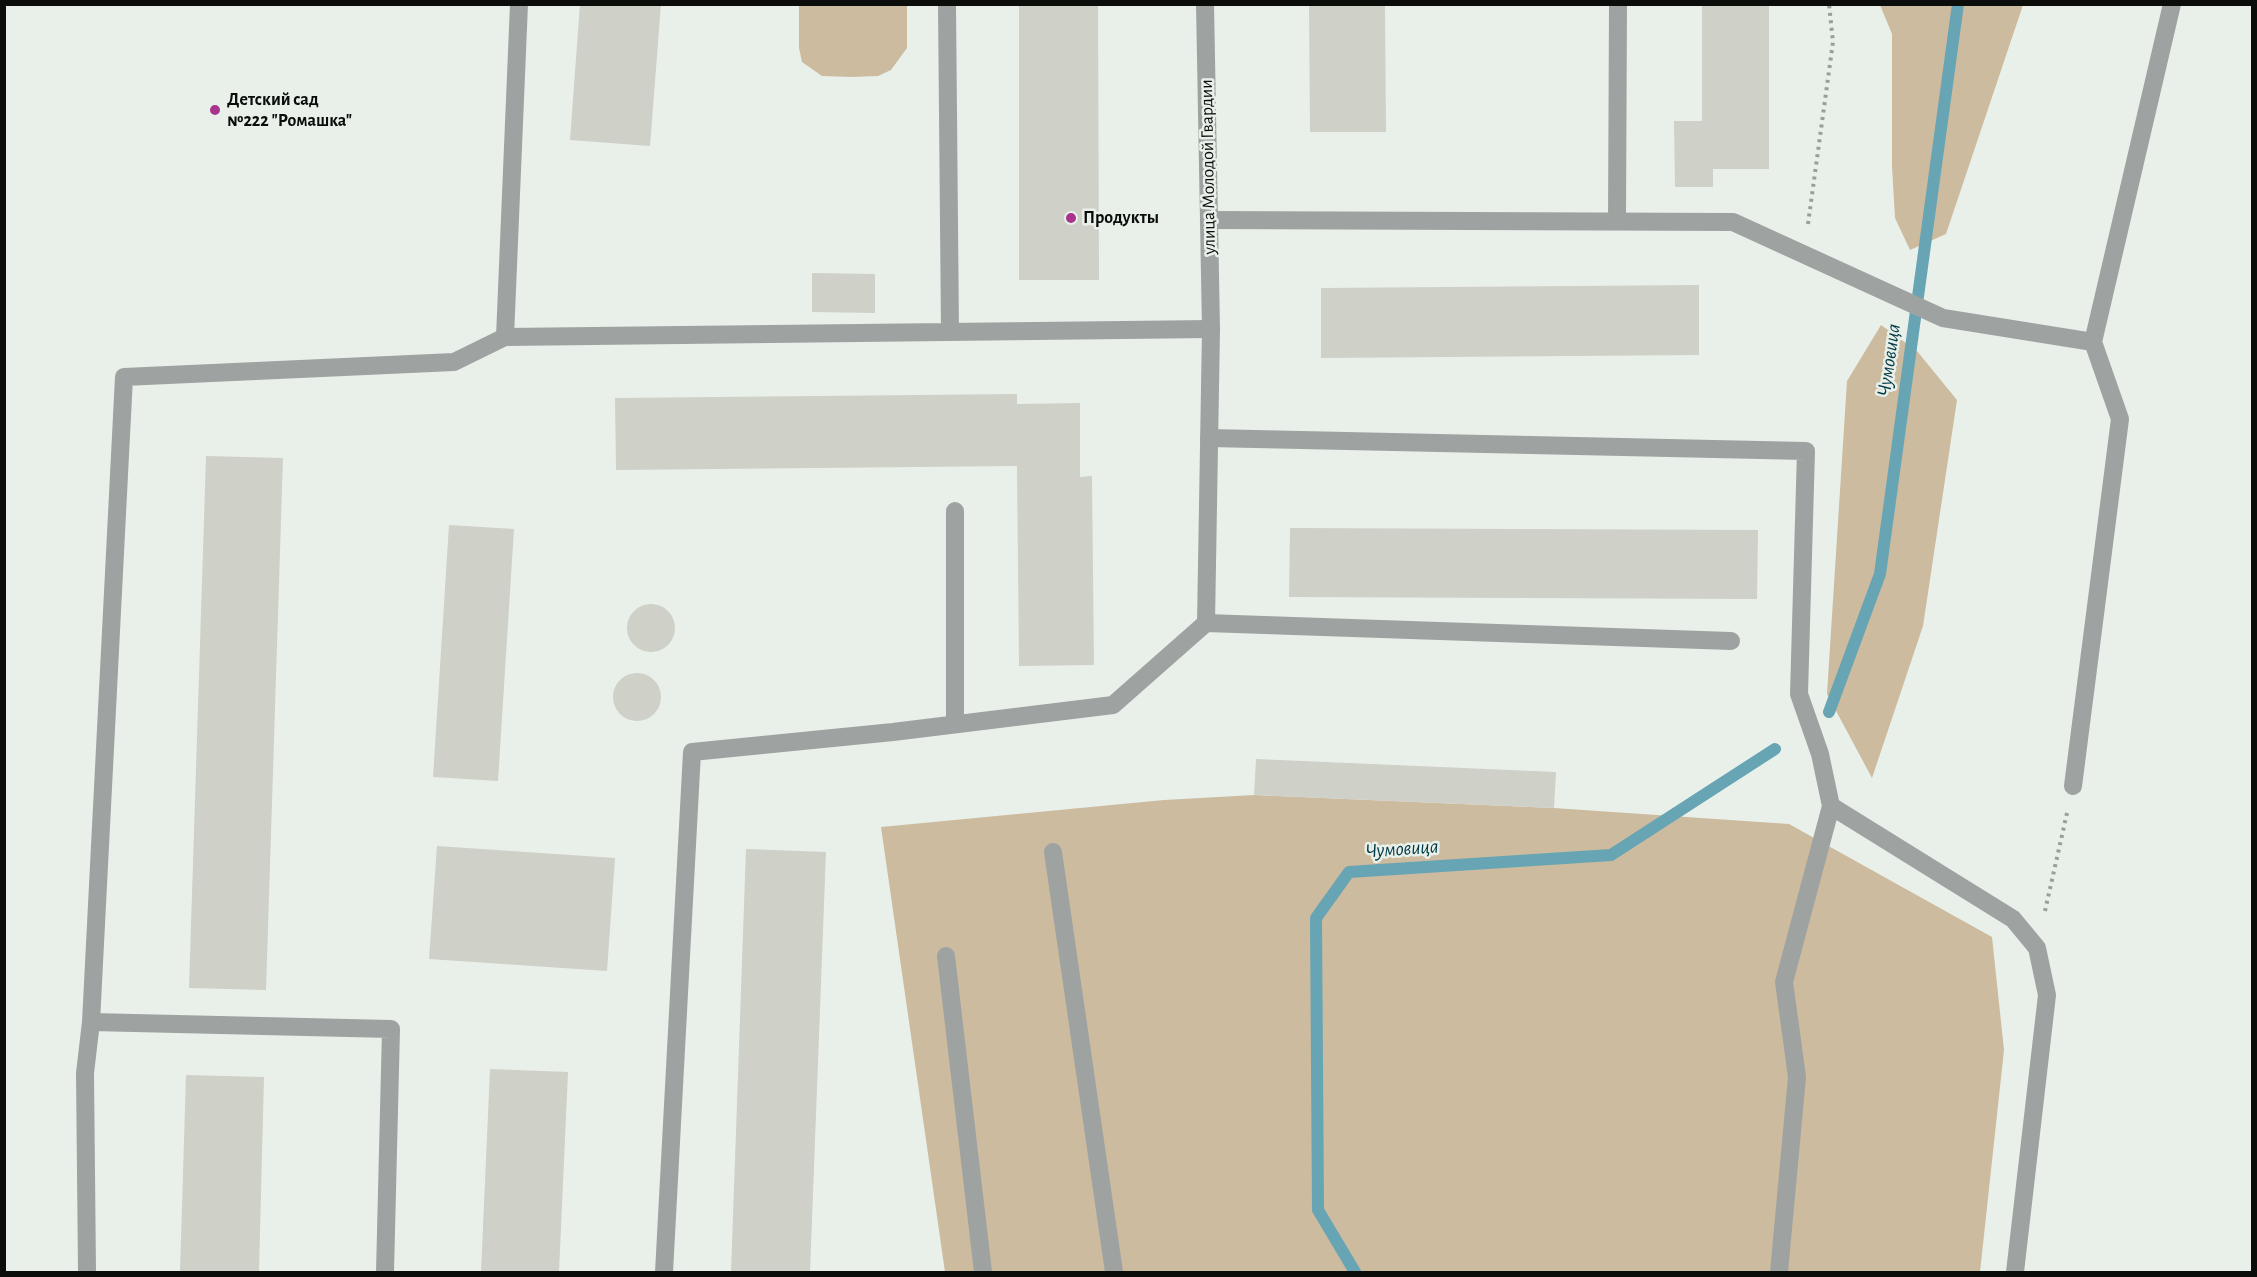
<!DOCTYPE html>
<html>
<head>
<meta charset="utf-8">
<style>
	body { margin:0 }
	#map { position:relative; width:2257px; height:1277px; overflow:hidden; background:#e9f0ea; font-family:"Alegreya Sans",sans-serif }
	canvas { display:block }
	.frame { position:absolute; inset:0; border:6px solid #0a0d0a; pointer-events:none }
</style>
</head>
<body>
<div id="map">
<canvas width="2257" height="1277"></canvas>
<div class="frame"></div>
</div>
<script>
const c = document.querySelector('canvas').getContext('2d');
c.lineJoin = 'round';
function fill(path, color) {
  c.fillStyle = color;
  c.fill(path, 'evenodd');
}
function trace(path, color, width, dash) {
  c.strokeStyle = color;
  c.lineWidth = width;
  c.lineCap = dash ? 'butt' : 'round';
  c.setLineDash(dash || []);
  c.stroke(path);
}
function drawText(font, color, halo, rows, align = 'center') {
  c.font = font + ' "Alegreya Sans",sans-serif';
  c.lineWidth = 5;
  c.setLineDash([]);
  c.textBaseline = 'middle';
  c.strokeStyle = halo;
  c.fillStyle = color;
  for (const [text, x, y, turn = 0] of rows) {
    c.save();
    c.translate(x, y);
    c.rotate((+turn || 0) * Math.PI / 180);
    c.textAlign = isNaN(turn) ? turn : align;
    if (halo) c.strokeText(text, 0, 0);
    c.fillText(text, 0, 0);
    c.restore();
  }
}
const green = new Path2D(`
	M799,5H907V48L891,70L878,76L852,77L822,76L802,62L799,48Z
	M1880,5H2023L1946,234L1910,250L1895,218L1892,167V34Z
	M1881,325L1917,351L1957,400L1923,626L1872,778L1827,694L1847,381Z
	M1254,795L1554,808L1789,824L1992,937L2004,1050L1980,1272H945L881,827L1164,800Z`);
const stream = new Path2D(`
	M1829,712L1880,574L1958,4
	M1355,1272L1318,1210L1316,918L1349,872L1611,855L1775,749`);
const building = new Path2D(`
	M580,4H661L650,146L570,140Z
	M1019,4H1098L1099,280H1019Z
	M1309,4H1385L1386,132H1310Z
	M1702,4H1769V169H1713V187H1675L1674,121H1702Z
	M812,273L875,274V313L812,312Z
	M1699,285V355L1321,358V288Z
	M1017,394V404L1080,403V477L1092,476L1094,665L1019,666L1017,466L616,470L615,398Z
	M206,456L283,458L266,990L189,988Z
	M449,525L514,529L498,781L433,777Z
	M1290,528L1758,530L1757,599L1289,597Z
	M627 628a24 24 0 1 1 48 0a24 24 0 1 1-48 0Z
	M613 697a24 24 0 1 1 48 0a24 24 0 1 1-48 0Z
	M1256,759L1556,772L1554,808L1254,795Z
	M437,846L615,858L607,971L429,959Z
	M746,849L826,852L810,1272H731Z
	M490,1069L568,1072L559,1272H481Z
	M186,1075L264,1077L259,1272H180Z`);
const path = new Path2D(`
	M1808,224L1833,42L1829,4
	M2045,911L2067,813`);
const lane = new Path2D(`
	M947,4L950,332
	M1209,220L1733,222L1943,318L2093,342
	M1617,221L1618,4
	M505,337L519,4
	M1209,438L1806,451L1799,694L1820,754L1831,806L2013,919L2037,948L2047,995L2015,1272
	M955,511V724
	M2073,786L2120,419L2093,342L2172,4
	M1053,852L1114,1272
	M946,956L983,1272
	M91,1022L124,377L454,362L505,337L1211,329
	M87,1272L85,1073L91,1022L391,1029L385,1272
	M664,1272L692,752L893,732L1113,705L1206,623L1731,641
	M1779,1272L1797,1077L1784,982L1831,806`);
const street = new Path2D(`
	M1205,4L1211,329L1206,623`);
const markers = [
	[215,110,6,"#a8348d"],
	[1071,218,6,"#a8348d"]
];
const poiNames = [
	["Детский сад",227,100],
	["№222 \"Ромашка\"",227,121],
	["Продукты",1083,218]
];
const streetNames = [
	["улица Молодой Гвардии",1208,167,-91]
];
const waterNames = [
	["Чумовица",1889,360,-82],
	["Чумовица",1402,849,-4]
];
fill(green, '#ccbb9f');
trace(stream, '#67a4b4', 12);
fill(building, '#cfd0c7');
trace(path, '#999e99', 4, [3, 4.5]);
trace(lane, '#9ea3a2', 18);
trace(street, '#9ea3a2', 18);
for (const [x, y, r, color] of markers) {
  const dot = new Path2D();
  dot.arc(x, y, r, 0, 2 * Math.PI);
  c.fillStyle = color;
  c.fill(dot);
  trace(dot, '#e9f0ea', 2);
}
drawText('bold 18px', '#0a0d0a', '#e9f0ea', poiNames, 'left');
drawText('18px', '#0a0d0a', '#e9f0ea', streetNames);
drawText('italic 20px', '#003a46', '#e9f0ea', waterNames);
</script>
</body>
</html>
